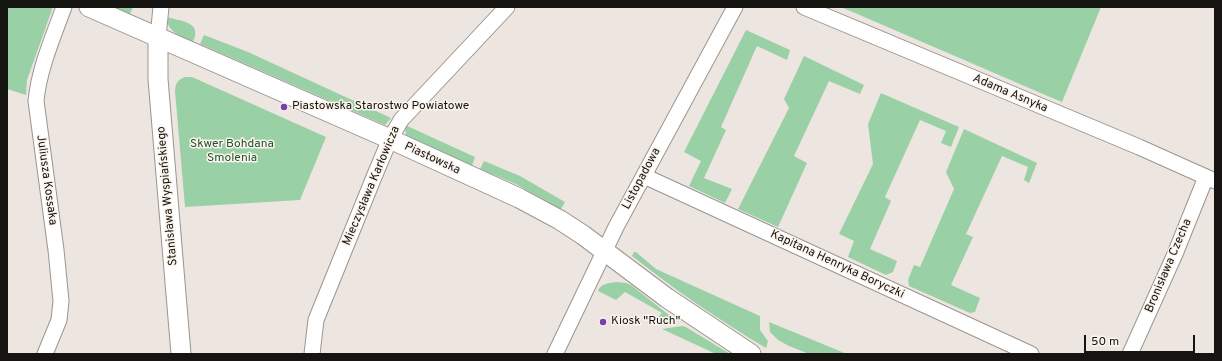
<!DOCTYPE html>
<html>
<head>
<meta charset="utf-8">
<style>
	body { margin:0 }
	#map { position:relative; width:1222px; height:361px; overflow:hidden; background:#ede6e0; font-family:Overpass,sans-serif }
	canvas { display:block }
	.frame { position:absolute; inset:0; border:8px solid #161411; pointer-events:none }
	.scale { position:absolute; left:1084px; top:335px; width:111px; height:18px; box-sizing:border-box; border:2px solid #161411; border-top:0; padding-left:5px; font-size:12px; line-height:14px; white-space:nowrap; color:#161411; -webkit-text-stroke:3px #fbf4ed; paint-order:stroke }
</style>
</head>
<body>
<div id="map">
<canvas width="1222" height="361"></canvas>
<div class="frame"></div>
<div class="scale">50 m</div>
</div>
<script>
const c = document.querySelector('canvas').getContext('2d');
c.lineJoin = 'round';
function fill(path, color) {
  c.fillStyle = color;
  c.fill(path, 'evenodd');
}
function trace(path, color, width, dash) {
  c.strokeStyle = color;
  c.lineWidth = width;
  c.lineCap = dash ? 'butt' : 'round';
  c.setLineDash(dash || []);
  c.stroke(path);
}
function drawText(font, color, halo, rows, align = 'center') {
  c.font = font + ' Overpass,sans-serif';
  c.lineWidth = 3;
  c.setLineDash([]);
  c.textBaseline = 'middle';
  c.strokeStyle = halo;
  c.fillStyle = color;
  for (const [text, x, y, turn = 0] of rows) {
    c.save();
    c.translate(x, y);
    c.rotate((+turn || 0) * Math.PI / 180);
    c.textAlign = isNaN(turn) ? turn : align;
    if (halo) c.strokeText(text, 0, 0);
    c.fillText(text, 0, 0);
    c.restore();
  }
}
const green = new Path2D(`
	M7,7H53L27,80L26,95L7,89Z
	M114,7H133L130,14Z
	M841,7H1101L1062,102L1050,97Z
	M166,17C180,21 203,21 193,42C180,36 168,32 166,17Z
	M746,30L790,50L787,60L757,46L721,127L726,130L704,178L732,189L725,203L689,186L701,161L684,152Z
	M204,35L248,52L391,118L385,125L200,44Z
	M804,56L864,85L860,94L829,81L794,156L807,163L778,227L738,209L789,108L784,99Z
	M185,77H192L326,137L300,200L185,207L175,91C176,83 177,80 185,77Z
	M881,93L959,127L951,147L941,143L946,131L920,120L885,197L891,201L870,249L897,261L893,272L886,275L848,257L854,241L839,234L873,164L868,124Z
	M405,125L475,157L472,166L406,136Z
	M964,129L1037,163L1029,183L1024,180L1028,167L1002,156L966,234L973,237L951,285L980,298L975,312L970,313L909,286L908,280L914,265L920,267L954,189L946,172Z
	M484,161L520,176L565,202L561,209L516,184L480,169Z
	M634,252H636L656,269L760,316V330L768,341L766,348C719,320 675,290 632,256Z
	M616,282L626,283L631,285L669,315L671,318L666,322L655,320L662,313L625,292L616,300L598,291C600,284 609,283 616,282Z
	M769,322L847,354H809L789,346L778,340L770,332Z
	M682,326L686,327L730,354H716L662,329Z`);
const minor = new Path2D(`
	M804,7L1139,147L1215,181
	M158,37L161,7
	M644,176L1031,354
	M45,354L59,320L61,301L56,250L36,101C39,69 53,37 64,7
	M312,354L316,320L374,177L390,139L401,120L507,7
	M555,354L616,227L735,7
	M1130,354L1175,254L1206,177`);
const tertiary = new Path2D(`
	M89,7L390,139L519,198L560,220L583,235L667,298L751,354
	M158,37V79L181,354`);
const markers = [
	[284,107,4,"#7d3db2"],
	[603,322,4,"#7d3db2"]
];
const streetNames = [
	["Adama Asnyka",1010,94,23],
	["Piastowska",432,159,25],
	["Listopadowa",642,179,-62],
	["Juliusza Kossaka",46,180,82],
	["Mieczysława Karłowicza",372,186,-67],
	["Stanisława Wyspiańskiego",168,196,-95],
	["Kapitana Henryka Boryczki",837,265,25],
	["Bronisława Czecha",1169,266,-67]
];
const poiNames = [
	["Piastowska Starostwo Powiatowe",292,107],
	["Kiosk \"Ruch\"",611,322]
];
const parkNames = [
	["Skwer Bohdana",232,145],
	["Smolenia",232,159]
];
fill(green, '#9ad0a5');
trace(minor, '#9b958f', 17);
trace(tertiary, '#9b958f', 21);
trace(minor, '#fff', 15);
trace(tertiary, '#fff', 19);
for (const [x, y, r, color] of markers) {
  const dot = new Path2D();
  dot.arc(x, y, r, 0, 2 * Math.PI);
  c.fillStyle = color;
  c.fill(dot);
  trace(dot, '#fbf4ed', 1.5);
}
drawText('12px', '#161411', '#fbf4ed', streetNames);
drawText('12px', '#161411', '#fbf4ed', poiNames, 'left');
drawText('12px', '#1d542e', '#fbf4ed', parkNames);
</script>
</body>
</html>
